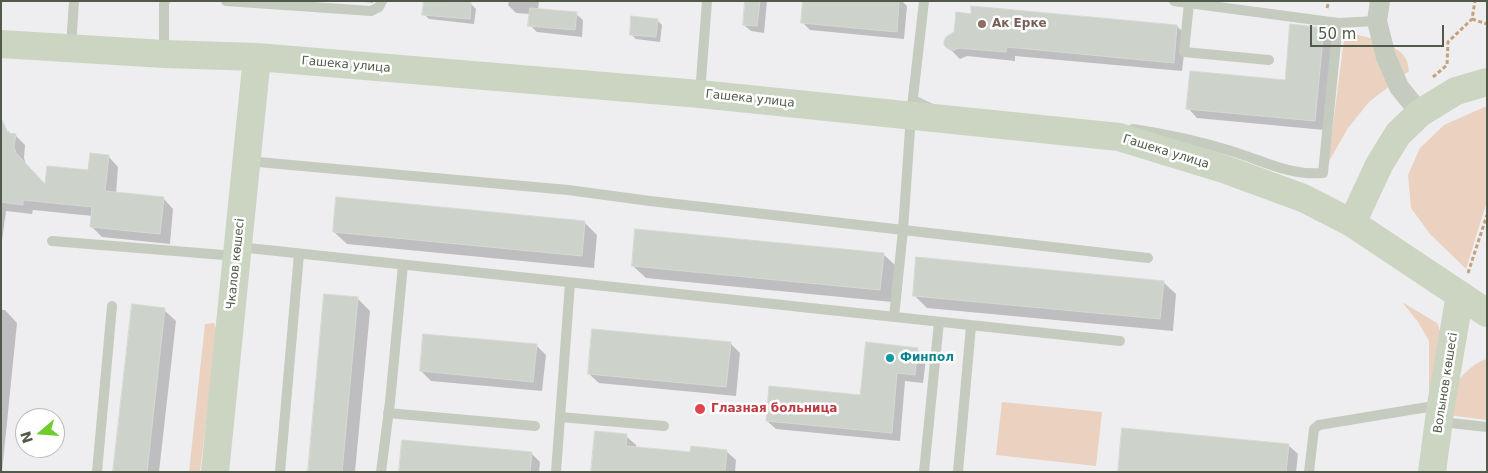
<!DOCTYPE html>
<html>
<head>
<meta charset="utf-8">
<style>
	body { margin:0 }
	#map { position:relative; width:1488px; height:473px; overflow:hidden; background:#eeeef0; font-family:"DejaVu Sans",sans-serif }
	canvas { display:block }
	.frame { position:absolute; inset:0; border:2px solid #515948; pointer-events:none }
	.north { position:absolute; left:15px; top:408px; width:50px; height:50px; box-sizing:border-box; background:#fff; border:1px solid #b9bdb6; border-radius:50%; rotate:252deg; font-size:14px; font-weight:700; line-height:20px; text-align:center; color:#515948 }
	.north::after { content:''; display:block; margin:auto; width:18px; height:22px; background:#6fcc2c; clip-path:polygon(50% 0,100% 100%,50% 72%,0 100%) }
	.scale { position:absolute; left:1310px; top:25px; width:134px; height:22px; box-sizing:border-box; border:2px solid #515948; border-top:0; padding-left:6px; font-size:15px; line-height:18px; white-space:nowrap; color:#515948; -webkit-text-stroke:4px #fff; paint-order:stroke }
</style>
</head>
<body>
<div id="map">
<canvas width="1488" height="473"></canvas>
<div class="frame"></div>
<div class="north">N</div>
<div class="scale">50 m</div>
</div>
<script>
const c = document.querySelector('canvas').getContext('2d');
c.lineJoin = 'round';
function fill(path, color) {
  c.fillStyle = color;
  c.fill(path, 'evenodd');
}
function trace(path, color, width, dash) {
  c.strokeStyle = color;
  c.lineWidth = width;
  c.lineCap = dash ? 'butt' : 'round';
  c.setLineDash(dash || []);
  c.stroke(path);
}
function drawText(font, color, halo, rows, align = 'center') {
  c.font = font + ' "DejaVu Sans",sans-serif';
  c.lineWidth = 5;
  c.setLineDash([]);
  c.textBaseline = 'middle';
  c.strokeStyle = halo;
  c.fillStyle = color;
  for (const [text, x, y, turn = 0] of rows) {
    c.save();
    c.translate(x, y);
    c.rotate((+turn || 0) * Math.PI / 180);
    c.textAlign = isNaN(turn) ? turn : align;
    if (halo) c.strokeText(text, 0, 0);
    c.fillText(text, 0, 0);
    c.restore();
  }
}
const green = new Path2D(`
	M1345,32C1362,36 1397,42 1406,59C1408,62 1408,67 1409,71L1369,102L1348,128L1328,163Z
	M1487,106V201L1466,269L1430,234L1411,208L1408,175L1420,148L1444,125Z
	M1402,302L1437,323L1441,333L1429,397V341L1418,322Z
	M214,323L217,332L200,472H189L205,324Z
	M1487,359V420L1448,415C1450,405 1452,393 1456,384C1461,375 1477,361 1487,359Z
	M1002,402L1102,412L1096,466L996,455Z`);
const shadow = new Path2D(`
	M354,1H373V3Z
	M425,1H446L471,4L476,9L474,24L429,19L424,14Z
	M509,1H539L538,10L576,14L583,20L582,37L537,32L530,25L531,14L516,13L508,5Z
	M747,1H767L764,33L751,31L744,25Z
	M804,1H902L907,6L904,39L810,30L802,22Z
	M657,20L662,25L660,42L636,39L631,34Z
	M1177,26L1186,36L1182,71L1015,56V61L967,56L960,59L948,47Z
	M1323,29L1333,39L1324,130L1197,118L1188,108L1286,81Z
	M1,131H8L11,134L15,135L25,145L24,158L26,164L46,186L89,171L108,156L118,167L116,194L163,198L173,209L170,244L102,237L92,227L93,216L33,210L32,214L6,211L1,248Z
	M584,222L597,235L594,268L347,244L334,232Z
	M883,254L896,266L892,302L646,278L633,266Z
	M1163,282L1176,294L1173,331L927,308L914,295Z
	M358,299L370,311L355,472H309Z
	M1,310H5L17,323L2,472Z
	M164,310L176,321L159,472H114Z
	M730,343L740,353L736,396L599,383L589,374Z
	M536,345L546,355L542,391L431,381L421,371Z
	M917,349L926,358L923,383L905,381L900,441L776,429L767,421L861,396Z
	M626,436L636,445V448L691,454L726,451L736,460L735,472H593Z
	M1288,445L1298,454L1296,472H1120Z
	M531,453L540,462L539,472H401Z`);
const building = new Path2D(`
	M424,1L471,2L470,19L422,15Z
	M745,1H760L757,26L743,25Z
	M803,1H899L897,32L801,23Z
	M971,6L1177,25L1174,63L1007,47L1006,52L958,48L954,50H950L947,48L944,45V41L946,37L954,32L956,12L971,14Z
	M530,8L577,12L575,30L528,26Z
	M631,16L658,19L656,37L630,35Z
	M1290,24L1324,28L1315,121L1186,109L1190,71L1285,80Z
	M1,118L8,133L16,134L14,147L16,153L45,184L47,166L88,170L90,153L109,155L105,191L164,197L160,234L90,227L92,207L23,200V205L1,202Z
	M336,197L585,221L582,256L333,232Z
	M635,229L884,253L880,290L632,266Z
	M916,257L1164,281L1160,319L913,296Z
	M324,294L358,297L342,472H308Z
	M132,304L165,308L147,472H113Z
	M592,329L731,342L726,387L588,374Z
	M423,334L537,344L533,382L420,371Z
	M866,342L918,348L915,375L897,373L892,433L766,421L769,386L860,395Z
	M1122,428L1289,444L1286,472H1118Z
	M595,431L627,434L626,446L690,452L691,446L727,450L725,472H591Z
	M402,440L532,452L530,472H399Z`);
const path = new Path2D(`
	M1327,8L1329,1
	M1472,19L1487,24
	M1433,77L1447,65L1448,42L1472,19L1475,1
	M1468,273L1487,215`);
const lane = new Path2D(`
	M226,1L371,11L379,7L382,1
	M1174,1L1338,23L1377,21
	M1189,3L1184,52L1269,60
	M71,47L74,1
	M164,53V4L165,1
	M700,93L707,1
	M913,100L930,108
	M1133,129C1166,134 1199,141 1231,151C1262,160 1289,176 1323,173L1338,23
	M247,161L568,190L650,201L1148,258
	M52,241L236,256
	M239,247L1120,341
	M894,317L903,230L911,115L924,1
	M388,413L535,426
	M560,417L664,426
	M1441,422L1487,427
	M97,472L112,306
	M280,472L299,254
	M381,472L390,402L403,265
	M556,472L570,283
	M924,472L939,322
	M958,472L971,326
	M1309,472L1314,429L1319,425L1440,405`);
const street = new Path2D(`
	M1380,1L1377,21L1386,57L1399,87L1420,113`);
const secondary = new Path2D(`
	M1,44L164,54L257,57L700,94L1119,137L1224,169L1303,198L1352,223L1487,313
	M1352,223L1379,165L1398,134L1420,113L1456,91L1487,82
	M215,472L257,57
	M1432,472L1441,405L1460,295`);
const markers = [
	[982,24,5,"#8d6e63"],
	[890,358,5,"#0f9aa8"],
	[700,409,6,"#e0444e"]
];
const educationNames = [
	["Ак Ерке",992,24]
];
const streetNames = [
	["Гашека улица",346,65,5],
	["Гашека улица",750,99,6],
	["Гашека улица",1166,152,17],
	["Чкалов көшесі",236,264,-84],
	["Волынов көшесі",1446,383,-81]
];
const cultureNames = [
	["Финпол",900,358]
];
const healthNames = [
	["Глазная больница",711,409]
];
fill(green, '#ead1c0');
fill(shadow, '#0003');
fill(building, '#cdd2cb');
trace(building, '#d4d9d2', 1);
trace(path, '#c4a27c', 3, [4, 2.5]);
trace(lane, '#c5cbbe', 10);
trace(street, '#c5cbbe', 20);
trace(secondary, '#cbd5c2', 28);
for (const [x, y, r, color] of markers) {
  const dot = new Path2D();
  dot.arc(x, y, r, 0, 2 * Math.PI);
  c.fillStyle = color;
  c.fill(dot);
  trace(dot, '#fff', 2);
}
drawText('bold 12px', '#785e54', '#fff', educationNames, 'left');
drawText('12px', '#515948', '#fff', streetNames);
drawText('bold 12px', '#0d838f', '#fff', cultureNames, 'left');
drawText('bold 12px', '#be3a42', '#fff', healthNames, 'left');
</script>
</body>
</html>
